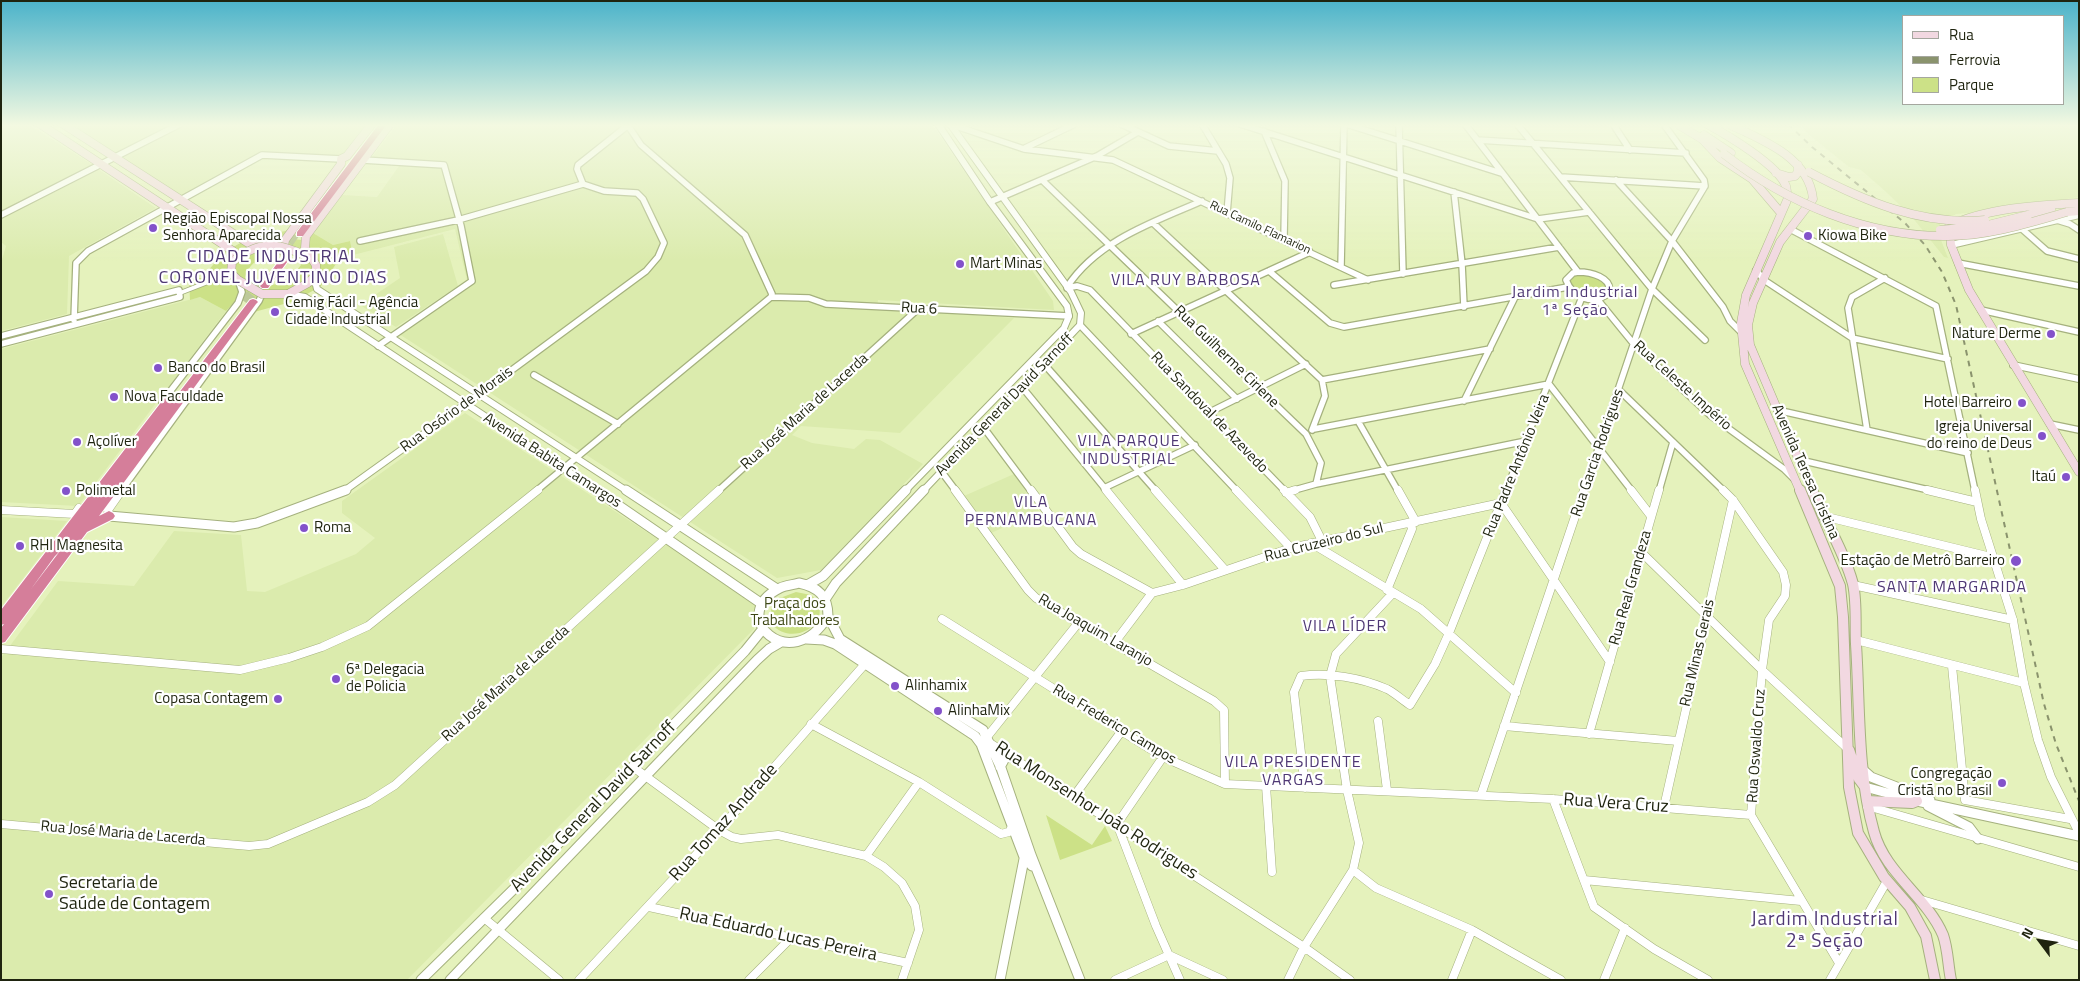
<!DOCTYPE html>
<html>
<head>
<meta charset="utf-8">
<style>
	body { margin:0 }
	#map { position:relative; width:2080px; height:981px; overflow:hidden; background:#e5f2bc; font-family:"Titillium Web",sans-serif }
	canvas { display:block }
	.frame { position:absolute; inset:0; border:2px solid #1f240f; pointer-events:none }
	.legend { position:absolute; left:1902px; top:15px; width:162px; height:90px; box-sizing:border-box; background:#fff; border:1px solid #a5a79f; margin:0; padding:6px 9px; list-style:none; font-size:15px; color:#1f240f }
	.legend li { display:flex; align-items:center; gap:10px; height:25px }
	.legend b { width:25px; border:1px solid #a5a79f }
	.north { position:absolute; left:2015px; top:916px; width:50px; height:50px; -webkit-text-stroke:4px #fff; paint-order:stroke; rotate:301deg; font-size:14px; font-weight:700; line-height:20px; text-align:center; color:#1f240f }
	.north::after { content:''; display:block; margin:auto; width:18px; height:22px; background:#1f240f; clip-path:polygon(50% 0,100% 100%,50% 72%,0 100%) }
</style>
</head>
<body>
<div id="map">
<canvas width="2080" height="981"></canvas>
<div class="frame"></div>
<ul class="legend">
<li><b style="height:6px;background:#f2d8e1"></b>Rua</li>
<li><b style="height:6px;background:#8a936d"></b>Ferrovia</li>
<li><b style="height:14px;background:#cce187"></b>Parque</li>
</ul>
<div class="north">N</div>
</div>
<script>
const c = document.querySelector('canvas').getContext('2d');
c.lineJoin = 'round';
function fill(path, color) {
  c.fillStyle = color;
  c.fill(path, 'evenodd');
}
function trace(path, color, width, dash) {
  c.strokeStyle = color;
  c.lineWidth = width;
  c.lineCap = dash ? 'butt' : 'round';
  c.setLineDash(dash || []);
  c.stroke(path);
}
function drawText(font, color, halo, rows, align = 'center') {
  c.font = font + ' "Titillium Web",sans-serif';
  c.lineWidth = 4.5;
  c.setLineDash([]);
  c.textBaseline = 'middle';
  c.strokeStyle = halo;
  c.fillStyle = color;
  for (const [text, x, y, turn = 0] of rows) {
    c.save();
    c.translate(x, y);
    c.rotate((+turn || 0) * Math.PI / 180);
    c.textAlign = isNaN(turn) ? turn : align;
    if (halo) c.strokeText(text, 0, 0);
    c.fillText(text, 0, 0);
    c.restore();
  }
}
const built = new Path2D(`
	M1,124H28L93,165L1,211Z
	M71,124H368L345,154L339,158L263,153L182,197Z
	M397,124H932L1053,301L1054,310L878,300L877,308L1014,318L900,433L801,426L792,435L812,443L854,449L866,439L880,440L923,464L821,570L777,578L396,332L467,280L455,229L353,255L350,241L333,245L313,233L342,195L377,197L404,159L372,157Z
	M1799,124H2079V197L1995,211L1956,214L1940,224L1941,240L1948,258L1944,257L1912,217L1885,191L1861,170L1849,167L1809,135Z
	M98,169L156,208L69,256L67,314L1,331V263L6,246L1,242V218Z
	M443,234L458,286L396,327L360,305L400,278L394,247Z
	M200,297L226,311L78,506L1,502V349Z
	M465,413L755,603L754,629L407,980H1V658L58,581L134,586L174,531L241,535L247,591L265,592L356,554L375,538L342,513V501Z
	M1014,474L1039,511L989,534L964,496Z
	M1,517L67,521L1,607Z`);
const green = new Path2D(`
	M290,230L285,238L302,240L313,233L333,245L350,241L353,255L338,261L321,286L295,301L254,312L258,300L238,298L226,311L200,297L190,300L189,278H202L223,253L247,239ZM278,252C289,254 297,254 301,265C287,284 266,293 245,278C249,261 263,257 278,252Z
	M1580,273L1598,277L1606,285L1605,294C1594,301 1570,296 1570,280L1575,275Z
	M796,592L811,595C839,619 793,650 772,624L771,610L780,598Z
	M1046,815L1092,845L1105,826L1112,841L1060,860Z`);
const motorwayTunnel = new Path2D(`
	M280,255L295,233
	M245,302L259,284`);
const pedestrian = new Path2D(`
	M180,293L231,273`);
const minorFar1 = new Path2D(`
	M627,124L641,145L745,235L772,294L771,297
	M950,124L1024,149L1113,160L1368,280
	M1121,124L1169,146L1218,151
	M1202,124L1226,164L1230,178L1227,213
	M1240,124L1538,219L1589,212
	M1346,124L1501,173
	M1399,124L1403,274
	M1465,124L1578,272
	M1517,124L1652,289L1705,340
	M1613,124L1630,150
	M1264,131L1285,181L1284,239
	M1478,140L1686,153
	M1025,148L1075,124
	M363,160L444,165L461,226L472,281L378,346
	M1561,177L1705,186
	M1042,180L1306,434L1321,463L1316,484
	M1616,180L1672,241L1723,307L1730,321L1741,332
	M583,184L577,169L578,165L627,126
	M1454,192L1462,264L1464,307
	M990,202L1097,156L1138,132
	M1,215L180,124
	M2057,220L2070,224L2079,230
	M1153,223L1322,380L1325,396L1312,430
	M1790,229L1936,306L1975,491
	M2022,229L2047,251L2079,259
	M360,241L458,220L583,184L604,191L637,193L643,199L664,243L658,257L646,271L478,395
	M1958,263L2079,286
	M1341,267L1344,124
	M1756,270L1764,280L1852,338L1948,359
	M1269,271L1330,323L1344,327L1568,287
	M1578,272C1590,272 1613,277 1609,293C1593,306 1573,298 1566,280L1573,273Z
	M1334,285L1559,247
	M1067,287C1097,241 1153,222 1202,201
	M1067,288L1077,286L1090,290L1285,491
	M771,297L809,298L826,304L1069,316
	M1598,300L1633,343L1710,415L1784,469L1794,479
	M1981,310L2079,332
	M74,320L76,263L88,251L262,155L341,159
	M1158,321L1237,399
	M1080,325L1237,491
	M1131,334L1310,252
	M1,336L179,290L180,297L1,344
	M1044,364L1156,491
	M534,375L618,424
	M1322,380L1490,349
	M1022,387L1107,491
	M1619,390L1724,491
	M1464,401L1515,297
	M162,402L238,303L242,292L238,280
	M1777,410L1968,453
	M1208,413L1306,364
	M1358,421L1398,491
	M2050,424L2079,430
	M984,428L1031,491
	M1314,429L1549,384L1632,491
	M1867,430L1848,308L1852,297L1885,278
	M1800,460L1933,491
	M941,471L956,491
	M1104,488L1195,445
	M121,491L259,301L262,294
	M536,491L771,297
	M718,491L918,309
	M1291,491L1316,484L1526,441
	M1506,491L1582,297
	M1584,491L1652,289L1672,241L1705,186L1704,180L1665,126
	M1659,491L1673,442`);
const minor = new Path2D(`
	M955,490L1028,590L1036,598L1214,701L1224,710L1225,784
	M1031,490L1073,547L1081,554L1152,593
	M1106,490L1183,585
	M1155,490L1225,570
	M1236,490L1291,548
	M1284,490L1310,517L1322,541
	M1398,490L1416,522
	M1631,490L1651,516
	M1723,490L1733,500L1783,572L1786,585L1785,596L1769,620L1762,670L1751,815L1839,963
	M1927,490L1977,502
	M1975,490L1981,519L2013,620L2024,683L2038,740L2051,777L2079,833
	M1286,493L1295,490
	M1,510L75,514L79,508
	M109,516L108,510L122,490
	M1823,516L1991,557
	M1311,543L1421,609L1516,693
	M1641,552L1762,670L1848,749
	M1853,585L2013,620
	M1387,590L1412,529L1411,523
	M942,619L1163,757L1225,784L1553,799L1751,815
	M1856,640L2024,683
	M1115,642L1152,593L1183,585L1291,548L1501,503L1610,662
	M1,649L240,670L289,658L322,647L368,626L538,490
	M1952,666L1965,800L2070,819
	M1378,721L1387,790
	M811,724L919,782L1001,834L1009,832L1013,825
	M1504,726L1678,741
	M1589,734L1659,490
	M987,737L1079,622
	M990,743L1304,947L1350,980
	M1163,757L1117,824L1156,926L1180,980
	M633,767L719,830L732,837L741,839L778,835L866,856L884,867L902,883L915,906L919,930L902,980
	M1266,786L1272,872
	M1305,788L1294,692L1301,676C1328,672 1362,678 1387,689C1395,693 1402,700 1410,705L1435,664L1449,633L1506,490
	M1481,795L1584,490
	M1074,796L1121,732
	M1553,799L1594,907L1654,949L1708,980
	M1867,806L2079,867
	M1664,807L1733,500
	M1,824L249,846L268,844L368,802L395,785L719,490
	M866,856L919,782
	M1353,870L1376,888L1472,930L1561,980
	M1584,880L1801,901
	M1922,900L2079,946
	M649,907L908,963
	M484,918L559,980
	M579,980L719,830L865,664
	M749,980L790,939
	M1115,980L1169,955L1223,980
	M1288,980L1304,947L1353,870L1359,843L1347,790L1330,676L1336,654L1393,593
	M1452,980L1472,930
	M1604,980L1625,928
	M1830,980L1887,881`);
const tertiaryFar1 = new Path2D(`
	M1951,245L2079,215
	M314,277L317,289L627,491
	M288,294L305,297L598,491
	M2013,365L2079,379
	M344,491L478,395
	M905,491L1064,328L1069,316L1067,306L990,202L938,124
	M923,491L1080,325L1081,313L1071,292L950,124`);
const tertiary = new Path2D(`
	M596,490L762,604
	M626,490L777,589
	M109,516L234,527L257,523L346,490
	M799,583C818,587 828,596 828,616C791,678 725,615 780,588C786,585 793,585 799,583Z
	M809,584L823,576L906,490
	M826,598L836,583L924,490
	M828,616L840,639L983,730L1001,768L1031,855L1080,980
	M806,639L824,640L835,644L975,736L981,744L1024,857L1032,866
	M1000,767L1005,758L1011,757
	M1863,770L1871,777L1930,800
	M1865,787L1917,801L2079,836
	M1928,806L1969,827L1978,839
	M421,980L523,880L745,651L762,630
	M450,980L757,660L769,649L781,642
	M1000,980L1025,854`);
const secondaryFar1 = new Path2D(`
	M40,124L233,251L231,273L238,280
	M63,124L248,243L259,245
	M1677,124L1707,142
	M1707,124C1727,135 1778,165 1786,186C1787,190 1787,194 1788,198L1746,295L1741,323L1745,364L1800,491
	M1728,124C1761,139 1809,157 1813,199L1780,242L1753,303L1748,325L1750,345L1812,491
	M1704,135L1731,153
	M1702,139L1720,158L1752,179L1781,213
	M1776,173L1789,177L1795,176L1798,172V165
	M2079,203C2039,205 1985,208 1949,226L1951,245L1969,290L2079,472
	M2067,212L2079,211
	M2028,215L2051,209
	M284,246L285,240L341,164V159L347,156L372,124
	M288,294L308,283L316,275V265L305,248L306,236L390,124`);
const secondary = new Path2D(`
	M1800,490L1840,586L1843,617L1849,787L1858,833L1884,877L1910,907L1926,936L1935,980
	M1812,490C1825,521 1844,551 1853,584C1857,602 1855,625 1856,644C1860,706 1857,772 1874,832C1885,873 1927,897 1943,935C1948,949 1948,966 1951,980
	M1849,750L1859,779L1865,787
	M1867,801L1912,803L1917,801`);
const motorway = new Path2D(`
	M379,124H387L303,236H297V232Z
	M287,253L290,254V258L268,288H262L260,286L262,284L284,254Z
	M253,299L256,300L258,302L256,304L99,516L109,511L113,513L115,516L113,519L87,532L5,642L1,643V628L4,624L1,625V610L166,396L170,395L175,398L250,300ZM60,551L31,589L55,556Z`);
const rail = new Path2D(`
	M1788,124L1812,147L1905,223L1925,245L1942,272L1956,305L2044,704L2056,744L2079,801`);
const secondaryBridge = new Path2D(`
	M1724,154C1787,203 1867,237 1948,236C1989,236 2028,223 2067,212
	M1809,172C1864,201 1922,226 1985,220
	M1940,230L1984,226L2028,215
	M233,261C262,239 277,243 309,257
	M238,280L262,294H288`);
const markers = [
	[153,228,5,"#8352ca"],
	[1808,236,5,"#8352ca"],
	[960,264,5,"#8352ca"],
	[275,312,5,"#8352ca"],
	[2051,334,5,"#8352ca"],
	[158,368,5,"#8352ca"],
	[114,397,5,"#8352ca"],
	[2022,403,5,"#8352ca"],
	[2042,436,5,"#8352ca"],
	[77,442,5,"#8352ca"],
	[2066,477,5,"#8352ca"],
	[66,491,5,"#8352ca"],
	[304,528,5,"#8352ca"],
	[20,546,5,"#8352ca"],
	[2016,561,6,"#8352ca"],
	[336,679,5,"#8352ca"],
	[895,686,5,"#8352ca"],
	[278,699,5,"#8352ca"],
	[938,711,5,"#8352ca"],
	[2002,783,5,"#8352ca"],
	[49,894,5,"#8352ca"]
];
const farStreetnames = [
	["Rua Camilo Flamarion",1260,228,25]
];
const poiNames = [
	["Região Episcopal Nossa",163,219],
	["Senhora Aparecida",163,236],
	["Kiowa Bike",1818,236],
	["Mart Minas",970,264],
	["Cemig Fácil - Agência",285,303],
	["Cidade Industrial",285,320],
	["Nature Derme",2041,334,"right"],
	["Banco do Brasil",168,368],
	["Nova Faculdade",124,397],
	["Hotel Barreiro",2012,403,"right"],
	["Igreja Universal",2032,427,"right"],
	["do reino de Deus",2032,444,"right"],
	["Açolíver",87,442],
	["Itaú",2056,477,"right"],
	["Polimetal",76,491],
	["Roma",314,528],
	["RHI Magnesita",30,546],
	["Estação de Metrô Barreiro",2005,561,"right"],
	["6ª Delegacia",346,670],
	["de Policia",346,687],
	["Alinhamix",905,686],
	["Copasa Contagem",268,699,"right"],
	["AlinhaMix",948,711],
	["Congregação",1992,774,"right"],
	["Cristã no Brasil",1992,791,"right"]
];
const streetNames = [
	["Rua 6",919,309,3],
	["Rua Guilherme Ciriene",1226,357,44],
	["Rua Celeste Império",1682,386,42],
	["Avenida General David Sarnoff",1005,405,-46],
	["Rua Osório de Morais",457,410,-36],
	["Rua José Maria de Lacerda",805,412,-42],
	["Rua Sandoval de Azevedo",1209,413,46],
	["Rua Garcia Rodrigues",1598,453,-71],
	["Avenida Babita Camargos",552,461,33],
	["Rua Padre Antônio Veira",1517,466,-68],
	["Avenida Teresa Cristina",1805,472,66],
	["Rua Cruzeiro do Sul",1324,543,-14],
	["Rua Real Grandeza",1631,588,-74],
	["Rua Joaquim Laranjo",1095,631,30],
	["Rua Minas Gerais",1698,653,-77],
	["Rua José Maria de Lacerda",506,684,-42],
	["Rua Frederico Campos",1114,725,31],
	["Rua Oswaldo Cruz",1757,746,-86],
	["Rua José Maria de Lacerda",123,834,5]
];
const parkNames = [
	["Praça dos",795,604],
	["Trabalhadores",795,621]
];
const neighbourhoodNames = [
	["VILA RUY BARBOSA",1186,281],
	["Jardim Industrial",1575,293],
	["1ª Seção",1575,311],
	["VILA PARQUE",1129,442],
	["INDUSTRIAL",1129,460],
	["VILA",1031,503],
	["PERNAMBUCANA",1031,521],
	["SANTA MARGARIDA",1952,588],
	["VILA LÍDER",1345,627],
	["VILA PRESIDENTE",1293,763],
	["VARGAS",1293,781]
];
const quarterNames = [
	["CIDADE INDUSTRIAL",273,258],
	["CORONEL JUVENTINO DIAS",273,279]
];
const nearStreetnames = [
	["Rua Vera Cruz",1616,804,4],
	["Avenida General David Sarnoff",594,807,-46],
	["Rua Monsenhor João Rodrigues",1096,811,33],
	["Rua Tomaz Andrade",724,823,-48],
	["Rua Eduardo Lucas Pereira",778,935,12]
];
const nearPoinames = [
	["Secretaria de",59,884],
	["Saúde de Contagem",59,905]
];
const nearNeighbourhoodnames = [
	["Jardim Industrial",1825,920],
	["2ª Seção",1825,942]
];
fill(built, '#dbebad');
fill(green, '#cce187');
trace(motorwayTunnel, '#bdc999', 10, [10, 5]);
trace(pedestrian, '#a5b17e', 5.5);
trace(minorFar1, '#a5b17e', 8);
trace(minor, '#a5b17e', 9);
trace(tertiaryFar1, '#a5b17e', 8);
trace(tertiary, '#a5b17e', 11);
trace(secondaryFar1, '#a5b17e', 9);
trace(secondary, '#a5b17e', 12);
trace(motorway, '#fff', 2);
trace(pedestrian, '#fff', 4);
trace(minorFar1, '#fff', 5.5);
trace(minor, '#fff', 8);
trace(tertiaryFar1, '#fff', 6);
trace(tertiary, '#fff', 9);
trace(secondaryFar1, '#f2d8e1', 8);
trace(secondary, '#f2d8e1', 10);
fill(motorway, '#d57e9a');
trace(rail, '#8a936d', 2, [5.5, 5.5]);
trace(secondaryBridge, '#a5b17e', 9, []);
trace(secondaryBridge, '#f2d8e1', 8);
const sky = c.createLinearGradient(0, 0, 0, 261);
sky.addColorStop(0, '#4bb3ca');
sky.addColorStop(0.48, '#f3f9e1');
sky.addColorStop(1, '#f3f9e100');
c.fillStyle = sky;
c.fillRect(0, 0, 2080, 261);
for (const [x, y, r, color] of markers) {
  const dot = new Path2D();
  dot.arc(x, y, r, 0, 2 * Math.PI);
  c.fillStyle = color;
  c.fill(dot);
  trace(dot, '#fff', 2);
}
drawText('12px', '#1f240f', '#fff', farStreetnames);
drawText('15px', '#1f240f', '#fff', poiNames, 'left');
drawText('15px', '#1f240f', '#fff', streetNames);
drawText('15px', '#3e4815', '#fff', parkNames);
c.letterSpacing = '1px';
drawText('16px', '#4f3874', '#fff', neighbourhoodNames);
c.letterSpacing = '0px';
c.letterSpacing = '1px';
drawText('18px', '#4f3874', '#fff', quarterNames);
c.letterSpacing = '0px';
drawText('18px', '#1f240f', '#fff', nearStreetnames);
drawText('18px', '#1f240f', '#fff', nearPoinames, 'left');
c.letterSpacing = '1px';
drawText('19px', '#4f3874', '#fff', nearNeighbourhoodnames);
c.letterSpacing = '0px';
</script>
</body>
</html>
